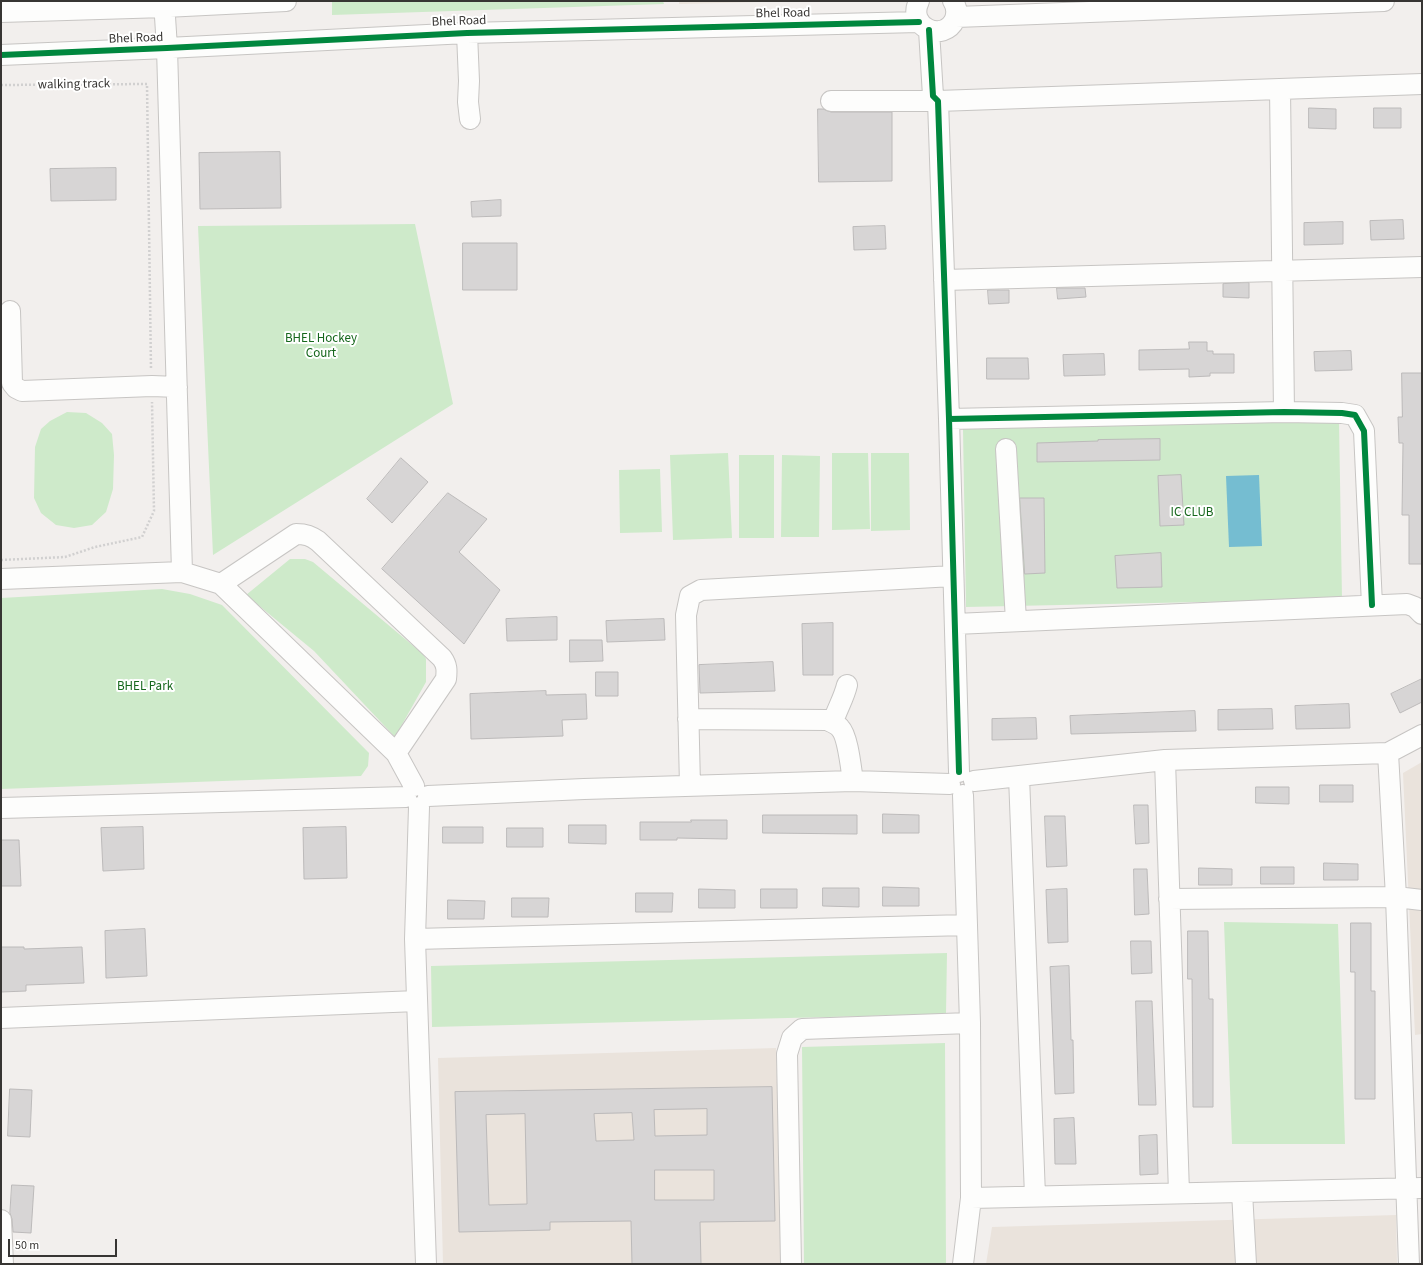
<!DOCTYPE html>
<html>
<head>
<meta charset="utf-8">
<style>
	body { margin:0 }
	#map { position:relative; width:1423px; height:1265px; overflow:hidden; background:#f2efed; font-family:"Source Sans 3",sans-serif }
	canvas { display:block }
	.frame { position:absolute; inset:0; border:2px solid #373533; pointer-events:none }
	.scale { position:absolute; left:8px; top:1239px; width:109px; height:18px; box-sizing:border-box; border:2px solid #373533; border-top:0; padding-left:5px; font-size:12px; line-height:14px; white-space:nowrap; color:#373533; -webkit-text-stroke:3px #fff; paint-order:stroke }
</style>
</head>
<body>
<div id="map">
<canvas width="1423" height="1265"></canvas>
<div class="frame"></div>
<div class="scale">50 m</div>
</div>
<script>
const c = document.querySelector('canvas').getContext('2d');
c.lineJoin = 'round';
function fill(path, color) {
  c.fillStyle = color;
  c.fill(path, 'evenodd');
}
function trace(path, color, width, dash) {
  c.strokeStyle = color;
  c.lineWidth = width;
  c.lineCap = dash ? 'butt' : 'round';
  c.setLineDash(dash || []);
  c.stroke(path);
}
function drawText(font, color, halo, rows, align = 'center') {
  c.font = font + ' "Source Sans 3",sans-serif';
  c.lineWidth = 4;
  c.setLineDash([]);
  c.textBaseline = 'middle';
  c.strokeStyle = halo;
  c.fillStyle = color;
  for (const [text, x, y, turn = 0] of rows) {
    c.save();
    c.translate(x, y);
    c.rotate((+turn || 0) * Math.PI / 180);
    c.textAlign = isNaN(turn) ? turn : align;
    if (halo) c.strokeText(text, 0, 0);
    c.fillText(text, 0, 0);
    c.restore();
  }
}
const built = new Path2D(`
	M679,1H802L679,4Z
	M1422,762V1034L1415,1035L1403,773Z
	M776,1048L782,1264H443L438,1058Z
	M1396,1215L1397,1264H986L992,1227Z`);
const green = new Path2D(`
	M332,1H663L664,4L332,15Z
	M415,224L453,404L213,555L198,226Z
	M67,412L86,413L102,423L112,434L114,455L113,489L106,512L92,525L74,528L56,525L41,513L34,498L35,447L41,429L50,421Z
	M1339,421L1342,599L966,607L963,429Z
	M728,453L732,538L673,540L670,455Z
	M832,453H868L870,529L832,530Z
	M871,453H909L910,530L871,531Z
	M739,455H774V538H739Z
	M782,455L820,456L819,537H781Z
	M660,469L662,532L620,533L619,470Z
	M290,559H305L313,562L423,654L426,659V682L395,737L314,651L246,595Z
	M162,589L190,594L222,605L369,753L368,766L361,776L1,789V598Z
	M1224,922L1338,924L1345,1144H1232Z
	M947,953L946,1014L432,1027L431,966Z
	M945,1043L946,1264H804L802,1047Z`);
const water = new Path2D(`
	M1259,475L1262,546L1229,547L1226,476Z`);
const building = new Path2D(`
	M1309,108L1336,109V129L1309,128Z
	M1374,108H1401V128H1374Z
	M818,109H823L831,112H892V181L819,182Z
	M280,152L281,208L200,209L199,153Z
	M116,168V200L51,201L50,169Z
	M501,200V216L472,217L471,202Z
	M1403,220L1404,239L1371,240L1370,221Z
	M1343,222V244L1304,245V223Z
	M885,226L886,249L854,250L853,227Z
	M463,243H517V290H463Z
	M1249,283V298L1223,297V284Z
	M1057,288H1085L1086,297L1058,299Z
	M988,290H1009V303L989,304Z
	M1189,342H1207V351H1213V354H1234V373H1210V376L1189,377V369L1139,370V350L1189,349Z
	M1351,351L1352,370L1315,371L1314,352Z
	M1104,354L1105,375L1064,376L1063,355Z
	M987,358H1028L1029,379H987Z
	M1402,373H1422V564H1409V515H1402L1403,443H1399L1398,417H1402Z
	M1160,439V460L1037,462V443L1098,441V440Z
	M401,458L428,482L392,523L367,499Z
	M1181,475L1184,525L1160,526L1158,476Z
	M448,493L487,519L459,552L500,590L464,644L382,569Z
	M1020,498H1044L1045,573L1025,574Z
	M1161,553L1162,587L1117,588L1115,556Z
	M557,617V640L507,641L506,619Z
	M664,619L665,640L607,642L606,621Z
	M833,623V675H803L802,624Z
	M570,640H602L603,661L570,662Z
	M773,662L775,691L700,693L699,665Z
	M596,672H618V696H596Z
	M1422,679V702L1400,713L1391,694Z
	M546,691V695L586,694L587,719L562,720L563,736L471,739L470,694Z
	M1349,704L1350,728L1296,729L1295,706Z
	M1272,709L1273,729L1218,730V710Z
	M1195,711L1196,731L1071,734L1070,716Z
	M1036,718L1037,739L992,740V719Z
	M1320,785H1353V802H1320Z
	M1256,787H1289V804L1256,803Z
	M1134,805H1148L1149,843L1136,844Z
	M883,814L919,815V833H883Z
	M763,815H857V834L763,833Z
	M1045,816H1065L1067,866L1047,867Z
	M691,820H727V839L677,838V840H640V822H691Z
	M569,825H606V844L569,843Z
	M143,827L144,869L103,871L101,828Z
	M346,827L347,878L304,879L303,828Z
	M443,827H483V843H443Z
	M507,828H543V847H507Z
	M1,840H19L21,886H1Z
	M1324,863L1358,864V880H1324Z
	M1261,867H1294V884H1261Z
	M1199,868L1232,869V885H1199Z
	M1134,869H1147L1149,914L1135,915Z
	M883,887L919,888V906H883Z
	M823,888H859V907L823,906Z
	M699,889L735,890V908H699Z
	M761,889H797V908H761Z
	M1067,889L1068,942L1048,943L1046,890Z
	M636,893H673L672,912H636Z
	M512,898H549L548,917H512Z
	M448,900L485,901L484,919H448Z
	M1351,923H1371V991H1375V1099H1355V972H1351Z
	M145,929L147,976L106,978L105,931Z
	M1188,931H1208L1209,999H1213V1107H1193L1192,979H1188Z
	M1131,941H1151L1152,973L1132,974Z
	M1,947H24V949L82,947L84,983L26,985V991L1,992Z
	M1069,966L1071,1040H1073L1074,1093L1055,1094L1050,967Z
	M1136,1001H1152L1156,1105H1139Z
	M772,1087L775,1221L700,1222L701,1264H632L631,1221L550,1222V1230L459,1232L455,1092ZM707,1109V1135L655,1136L654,1110ZM632,1113L634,1140L596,1141L594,1114ZM525,1114L527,1204L489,1205L486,1115ZM655,1170H714V1200H655Z
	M10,1089L32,1090L30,1137L8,1136Z
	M1074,1118L1076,1164H1055L1054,1119Z
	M1157,1135L1158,1174L1140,1175L1139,1136Z
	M12,1185L34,1186L31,1233L13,1232L12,1219L10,1213Z`);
const path = new Path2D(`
	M1,85L147,84L151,369
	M1,560L65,557L95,547L142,537L154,511L152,402`);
const minor = new Path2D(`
	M164,1L167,48L182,572
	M919,1C906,27 944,44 955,19C957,13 957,7 953,1
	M1,12L165,7L286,1
	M956,17L1384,1
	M929,30L933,96L938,101L949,419L959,772
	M467,33L469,81L468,102L470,119
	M1,55L167,48L467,33L919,22
	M1280,89L1284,412
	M831,101H938L1422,84
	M944,280L1422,267
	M10,311L12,383L16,388L22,391L152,386L177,387
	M949,419L1284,412L1342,413L1355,415L1364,431L1372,605
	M1006,449L1016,621
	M1,579L182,572L221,584L396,753L414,786
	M221,584L296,534C306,534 311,536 318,541L442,658C447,665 447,670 446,679L396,753
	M955,624L1407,604L1415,607L1422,614
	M688,719L827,720C831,722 837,724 840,728C848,736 851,769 853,781
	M833,722C837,709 844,698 847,685
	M1388,753L1396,897L1409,1264
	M1165,760L1179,1193
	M1019,776L1035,1196
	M974,781L1165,760L1388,753L1422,735
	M690,786L686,615L690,596L701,590L953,576
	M963,795L970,1023L971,1198L963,1264
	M428,796L584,789L853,781L950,784
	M419,807L415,939L426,1264
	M1,808L406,797
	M1169,899L1396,897L1422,900
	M415,939L967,925
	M1,1018L417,1001
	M1242,1192L1246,1264
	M971,1198L1422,1188
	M1,1220L3,1264
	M791,1264L787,1054L792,1038L802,1029L970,1023`);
const cycleway = new Path2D(`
	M929,30L933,96L938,101L949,419L959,772
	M1,55L167,48L467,33L919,22
	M949,419L1284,412L1342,413L1355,415L1364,431L1372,605`);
const streetNames = [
	["Bhel Road",783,14,-1],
	["Bhel Road",459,22,-2],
	["Bhel Road",136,39,-2],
	["walking track",74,85,-1]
];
const parkNames = [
	["BHEL Hockey",321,339],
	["Court",321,354],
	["IC CLUB",1192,513],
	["BHEL Park",145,687]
];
fill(built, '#eae3dc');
fill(green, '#ceeaca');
fill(water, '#75bdd1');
fill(building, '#d7d5d5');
trace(building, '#bcbaba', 1);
trace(minor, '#c7c5c3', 22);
trace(path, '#d1d0d0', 2.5, [2, 2]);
trace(minor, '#fdfdfc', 20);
trace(cycleway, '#00873e', 6);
drawText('13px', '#373533', '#fff', streetNames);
drawText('13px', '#16671c', '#fff', parkNames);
</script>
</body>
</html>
